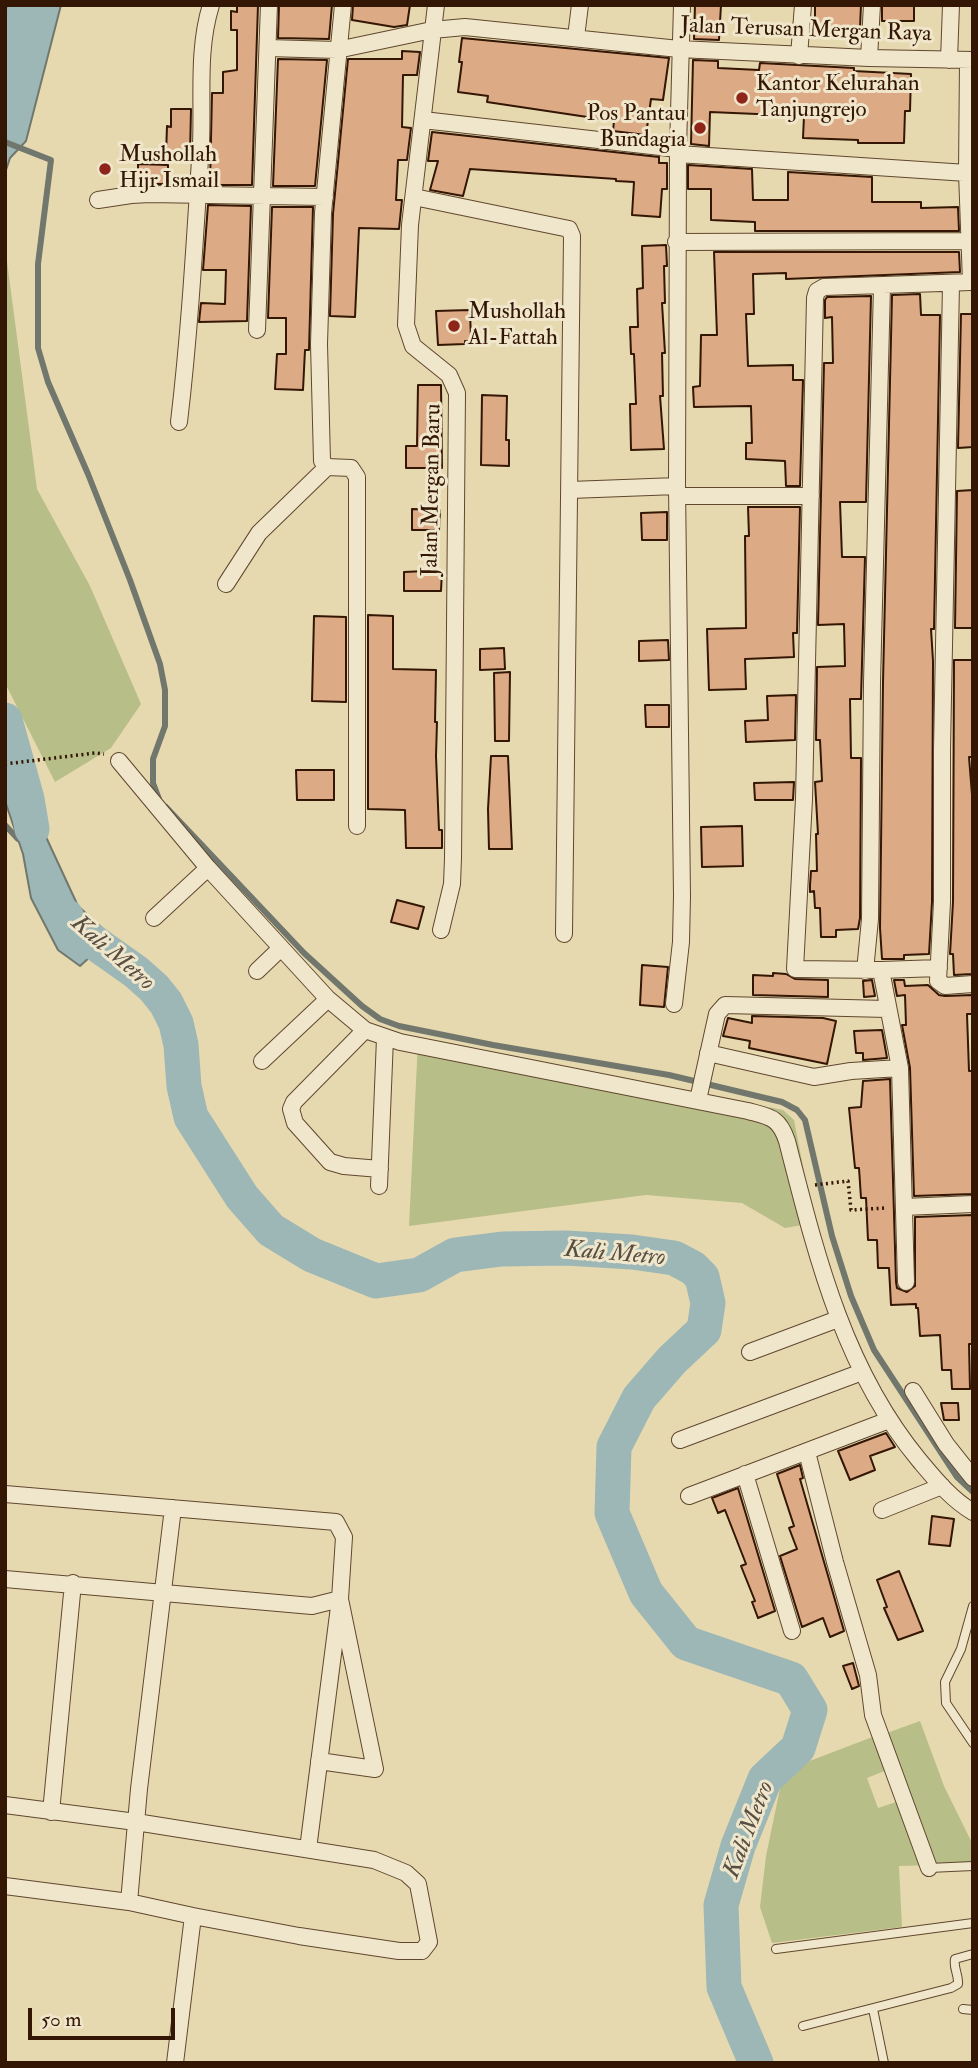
<!DOCTYPE html>
<html>
<head>
<meta charset="utf-8">
<style>
	body { margin:0 }
	#map { position:relative; width:978px; height:2068px; overflow:hidden; background:#e7d9af; font-family:"IM FELL Double Pica",serif }
	canvas { display:block }
	.frame { position:absolute; inset:0; border:7px solid #331603; pointer-events:none }
	.scale { position:absolute; left:28px; top:2008px; width:147px; height:32px; box-sizing:border-box; border:4px solid #331603; border-top:0; padding-left:9px; font-size:21px; line-height:24px; white-space:nowrap; color:#331603; -webkit-text-stroke:5px #efe6cb; paint-order:stroke }
</style>
</head>
<body>
<div id="map">
<canvas width="978" height="2068"></canvas>
<div class="frame"></div>
<div class="scale">50 m</div>
</div>
<script>
const c = document.querySelector('canvas').getContext('2d');
c.lineJoin = 'round';
function fill(path, color) {
  c.fillStyle = color;
  c.fill(path, 'evenodd');
}
function trace(path, color, width, dash) {
  c.strokeStyle = color;
  c.lineWidth = width;
  c.lineCap = dash ? 'butt' : 'round';
  c.setLineDash(dash || []);
  c.stroke(path);
}
function drawText(font, color, halo, rows, align = 'center') {
  c.font = font + ' "IM FELL Double Pica",serif';
  c.lineWidth = 6;
  c.setLineDash([]);
  c.textBaseline = 'middle';
  c.strokeStyle = halo;
  c.fillStyle = color;
  for (const [text, x, y, turn = 0] of rows) {
    c.save();
    c.translate(x, y);
    c.rotate((+turn || 0) * Math.PI / 180);
    c.textAlign = isNaN(turn) ? turn : align;
    if (halo) c.strokeText(text, 0, 0);
    c.fillText(text, 0, 0);
    c.restore();
  }
}
const green = new Path2D(`
	M5,246L37,489L90,586L141,704L111,748L55,782L5,683Z
	M418,1041L651,1083L783,1110L794,1120L814,1223L785,1228L742,1203L646,1195L409,1226Z
	M920,1721L944,1786L972,1843L973,1864L899,1866L902,1927L772,1943L760,1907L766,1856L782,1779L807,1762L875,1736L887,1770L867,1778L878,1808L911,1797L887,1733Z`);
const water = new Path2D(`
	M7,5H61L26,141L10,158L5,173V13Z
	M29,782L40,824L78,906L112,937L80,966L58,950L31,898L23,854L5,801V784Z`);
const stream = new Path2D(`
	M5,142L51,160L38,264V348L48,382L88,474L130,580L160,664L165,690V726L153,759V783L159,799
	M166,807L304,953L362,1006L380,1019L399,1026L493,1045L669,1075L782,1102L797,1110L805,1120L832,1236L851,1296L874,1350L957,1477L973,1492
	M5,825L18,839L25,836`);
const river = new Path2D(`
	M5,720L27,799L32,829
	M66,916L71,926L136,972L154,988L166,1003L176,1023L181,1045L184,1086L191,1117L242,1197L271,1230L312,1255L376,1281L419,1275L455,1255L502,1249L566,1248L632,1252L674,1258L693,1268L702,1277L708,1303L704,1330L672,1360L639,1398L614,1447L612,1513L646,1593L686,1643L791,1679L810,1710L798,1748L765,1779L738,1846L721,1905L724,1987L756,2063`);
const building = new Path2D(`
	M237,5H258L252,185H210L212,93H223V72L237,70V30H231V11L237,12Z
	M279,5H332L329,39L278,38Z
	M353,5H410L407,25L394,27L352,20Z
	M695,5H721L719,40L694,39Z
	M844,5H861L860,28L815,31V6Z
	M882,5H914V21H882Z
	M462,38L669,58L663,100L651,99L646,135L613,131L614,121L487,102L488,96L458,92L462,62H459Z
	M402,51L420,52L417,75H403L402,127L411,128L407,160H398L396,200H402L399,229L359,228L355,317L330,316L333,214L348,59H402Z
	M278,59L327,60L315,186H273Z
	M693,60L718,61V68L759,70L760,63L854,68V71L911,74L910,111H905L904,143H858V140L803,138L804,116L710,112L709,146L691,144Z
	M171,109H191L190,156L166,155L167,126L171,127Z
	M432,132L659,157V163H667V189H662L660,217L632,215L634,182L616,181V179L470,169L463,196L430,190L438,161H428Z
	M138,164L168,165V184H138Z
	M688,165L752,169L753,200H788V172L872,177V202H921V208L958,207L959,231H755V222L711,220V189H688Z
	M208,205L251,206L247,321L199,322L201,303L225,304L226,270H203Z
	M272,207H313L309,350H305L303,390L275,389L277,354H286V318H268Z
	M666,245L667,266H664L665,303H662L665,353H662L663,396H660L664,449L631,450L630,404H636L634,354H631L630,327H638L637,289L643,288L642,246Z
	M714,252H959L960,272L786,279V273L753,274L754,314H746L748,366L793,365V380H803L800,486H786L785,461L746,459V443H752L751,406L694,407L693,387L700,386L701,335H717Z
	M920,294L921,315H940L934,629H931L933,661L932,902L929,954L904,955V959H882L880,928L883,682L892,295Z
	M871,296L866,502H840L842,557H865L861,699H850L851,758H861L860,918L858,929L836,930V937H821L820,908H815L814,891L810,892V885L811,871H817L816,834H818L815,782L822,781L820,740H816L817,667L845,666L844,624L818,625L824,363H833L832,317L825,318V300L827,297Z
	M470,310L471,341H465V344L438,345L436,311Z
	M961,314H973V447L958,448Z
	M418,385H441L442,468H406V446H417Z
	M482,395L507,396L506,440H509V466L481,465Z
	M973,490V628H955L957,491Z
	M748,507H800L797,633H793L794,657L745,659L746,689L709,690L707,629L746,628L745,536H749Z
	M412,509L440,510L439,530H412Z
	M667,512V540H642L641,513Z
	M426,571H442L441,591H404V572Z
	M368,615L393,616V669L436,670L435,722H437L436,756L439,830H442V848H406L405,810L368,809Z
	M314,616L346,617V702L312,701Z
	M668,640L669,660L639,661V641Z
	M504,648L505,669L480,670V649Z
	M954,660H973L972,757H969L973,807V940L972,974L954,975L953,954H950L953,902Z
	M510,672L509,741H495L494,673Z
	M796,695L795,740L746,742L745,721L768,720L767,696Z
	M645,705H669V727H646Z
	M491,756H508L512,849H489L488,809Z
	M296,770H334V800H297Z
	M794,782L793,800H755L754,783Z
	M742,826L743,866L702,867L701,827Z
	M397,900L424,907L418,929L391,922Z
	M642,965L668,967L664,1007L640,1005Z
	M773,973L786,974L795,979L828,980V997L753,995V975L773,976Z
	M872,980L875,996L864,997L863,981Z
	M894,980H904L905,986L928,985L939,995L945,996L973,995V1014H967L969,1071H973V1194L914,1196L910,1068L902,1025H906L905,995L897,996Z
	M752,1016L823,1018L836,1021L827,1064L749,1048L750,1041L723,1036L728,1018L752,1023Z
	M882,1030L887,1058L863,1060V1053H856L854,1031Z
	M890,1079L896,1282L897,1288L907,1292L915,1286V1217L973,1215V1344H969L970,1389H952L951,1370H942L940,1335L920,1336L918,1308H916V1304L891,1305L889,1268H878L877,1240H868L866,1198H861L859,1168H855L849,1108L861,1107L863,1081Z
	M941,1403H958L959,1420H944Z
	M886,1433L895,1447L870,1456L875,1470L850,1480L838,1451Z
	M800,1465L803,1478L800,1479L844,1631L830,1637L823,1618L802,1627L780,1556L797,1549L789,1528L794,1526L777,1474Z
	M738,1488L775,1611L758,1618L752,1602L755,1601L741,1566L746,1564L725,1510L718,1513L712,1498Z
	M932,1516L954,1519L950,1546L929,1544Z
	M899,1571L923,1631L898,1640L884,1608L887,1607L877,1580Z
	M853,1663L859,1686L852,1689L843,1666Z`);
const path = new Path2D(`
	M5,764L95,753L104,754
	M815,1185L848,1181L851,1210L886,1208`);
const service = new Path2D(`
	M973,1606L961,1649L945,1682L946,1703L973,1743
	M929,1868L973,1866
	M776,1949L973,1923
	M873,2009L884,2063
	M963,2009L973,2010
	M803,2026L951,1988L958,1984C959,1975 953,1968 955,1959L973,1954`);
const minor = new Path2D(`
	M343,5L323,213L319,344L322,461L327,467L351,468L357,477V826
	M436,5L410,225L406,325L413,346L449,375L457,393L453,858L452,884L441,930
	M576,37L580,5
	M268,48L337,50L432,30L465,27L679,49L869,58L973,60
	M799,56L803,5
	M869,58L872,5
	M949,60L951,5
	M423,120L678,149L682,5
	M678,154L967,173
	M414,197L569,229L572,236L564,934
	M98,200L131,195L150,194L325,197
	M676,242L970,241
	M951,284L942,749V902L938,981L945,986L973,984
	M257,330L269,5
	M179,422C190,329 195,237 201,144C203,97 197,50 211,5
	M570,490L677,486
	M677,496H811
	M226,584L259,533L327,467
	M119,761L208,868L328,999L365,1030L400,1042L748,1111C770,1117 779,1117 787,1141C816,1254 843,1368 919,1460C935,1479 951,1499 973,1512
	M154,918L208,868
	M881,970L939,968
	M257,971L281,948
	M865,971L870,919L872,682L882,286
	M674,1004L681,942L682,896L677,486L678,149
	M365,1030L294,1102L291,1109L295,1123L330,1162L344,1166L380,1169
	M708,1053L814,1077L851,1071L900,1068
	M262,1061L328,999
	M698,1100L717,1014L725,1005L887,1009
	M379,1186L385,1038
	M904,1207L973,1204
	M906,1282L900,1068L881,970L795,969L804,799L815,298L817,291L824,287L971,282L967,173L968,60
	M750,1352L838,1319
	M913,1391L946,1444L973,1478
	M680,1440L854,1375
	M807,1452L835,1562L868,1675L873,1715L929,1868
	M745,1474L792,1631
	M5,1494L336,1522L344,1537L340,1599L312,1606L5,1579
	M689,1496L889,1420
	M882,1510L942,1486
	M5,1805L136,1822L374,1860L406,1873L418,1884L429,1942L422,1951H399L299,1936L193,1916L175,2063
	M51,1812L73,1583
	M308,1849L340,1599L375,1769L319,1761
	M5,1886L129,1902L193,1916
	M129,1902L139,1789L173,1508`);
const markers = [
	[742,98,7,"#8f2418"],
	[700,128,7,"#8f2418"],
	[105,169,7,"#8f2418"],
	[454,326,7,"#8f2418"]
];
const streetNames = [
	["Jalan Terusan Mergan Raya",806,31,2],
	["Jalan Mergan Baru",433,490,-89]
];
const poiNames = [
	["Kantor Kelurahan",756,85],
	["Tanjungrejo",756,111],
	["Pos Pantau",686,115,"right"],
	["Bundagia",686,141,"right"],
	["Mushollah",119,156],
	["Hijr Ismail",119,182],
	["Mushollah",468,313],
	["Al-Fattah",468,339]
];
const waterNames = [
	["Kali Metro",112,954,41],
	["Kali Metro",615,1255,5],
	["Kali Metro",750,1830,-69]
];
fill(green, '#b8be88');
fill(water, '#9cb7b6');
trace(water, '#72776e', 2);
trace(stream, '#72776e', 6);
trace(river, '#9cb7b6', 35);
fill(building, '#ddaa86');
trace(building, '#331603', 2);
trace(service, '#60472e', 10);
trace(minor, '#60472e', 18);
trace(path, '#331603', 3.5, [2, 3.5]);
trace(service, '#efe6cb', 8);
trace(minor, '#efe6cb', 16);
for (const [x, y, r, color] of markers) {
  const dot = new Path2D();
  dot.arc(x, y, r, 0, 2 * Math.PI);
  c.fillStyle = color;
  c.fill(dot);
  trace(dot, '#efe6cb', 2.5);
}
drawText('23px', '#331603', '#efe6cb', streetNames);
drawText('23px', '#331603', '#efe6cb', poiNames, 'left');
drawText('italic 24px', '#584e42', '#efe6cb', waterNames);
</script>
</body>
</html>
